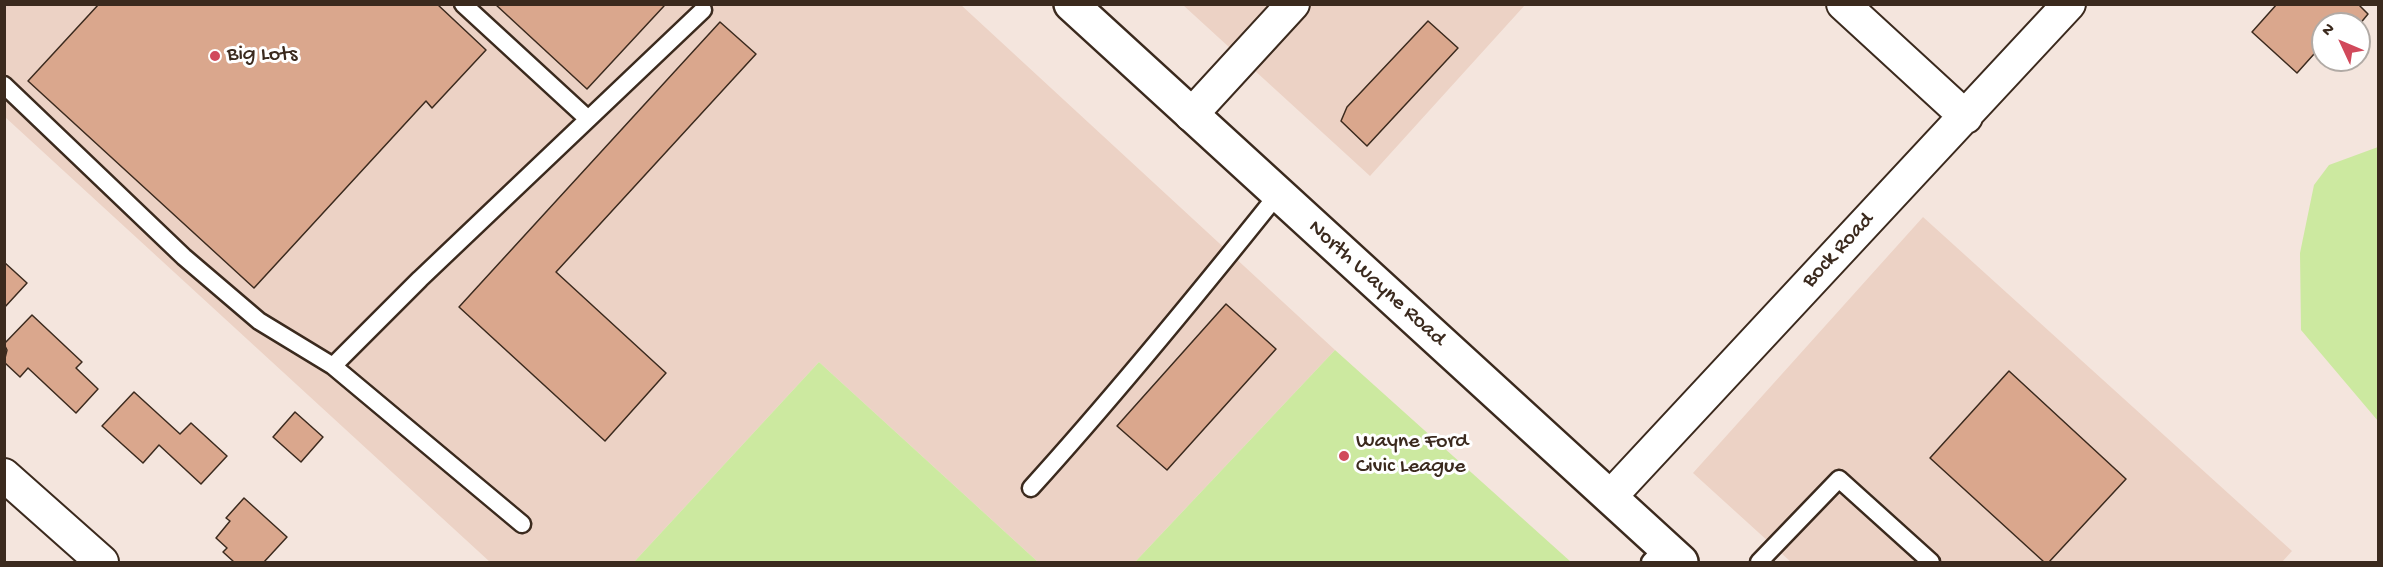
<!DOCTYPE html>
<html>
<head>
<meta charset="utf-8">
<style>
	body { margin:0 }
	#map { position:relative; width:2383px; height:567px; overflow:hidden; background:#f4e5dd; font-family:"Gochi Hand",sans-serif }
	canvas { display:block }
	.frame { position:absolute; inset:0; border:6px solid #3b2a1e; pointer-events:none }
	.north { position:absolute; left:2311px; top:12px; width:60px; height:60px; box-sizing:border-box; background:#fff; border:2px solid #b1aaa5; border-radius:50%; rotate:314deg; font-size:16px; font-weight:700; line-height:24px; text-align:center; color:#3b2a1e }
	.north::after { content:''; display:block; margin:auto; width:21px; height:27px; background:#d1495b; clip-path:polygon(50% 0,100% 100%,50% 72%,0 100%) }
</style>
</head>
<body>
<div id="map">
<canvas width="2383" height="567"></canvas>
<div class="frame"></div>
<div class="north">N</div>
</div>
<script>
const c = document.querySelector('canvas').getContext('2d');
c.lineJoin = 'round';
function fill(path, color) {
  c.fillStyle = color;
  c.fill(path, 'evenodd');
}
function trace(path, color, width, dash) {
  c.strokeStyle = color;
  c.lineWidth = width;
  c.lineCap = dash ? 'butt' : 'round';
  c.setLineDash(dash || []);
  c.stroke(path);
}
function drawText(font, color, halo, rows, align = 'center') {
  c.font = font + ' "Gochi Hand",sans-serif';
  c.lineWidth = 6;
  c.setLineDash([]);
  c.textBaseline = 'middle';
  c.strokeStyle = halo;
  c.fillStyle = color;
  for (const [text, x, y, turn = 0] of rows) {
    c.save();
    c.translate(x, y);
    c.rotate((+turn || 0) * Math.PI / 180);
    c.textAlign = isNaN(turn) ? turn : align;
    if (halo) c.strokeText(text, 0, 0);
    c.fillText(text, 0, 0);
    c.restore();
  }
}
const built = new Path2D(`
	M4,5H961L1335,350L1135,562H1038L819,362L634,562H490L5,117Z
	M1183,5H1525L1370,176Z
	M1923,217L2292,551L2282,562H1791L1693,473Z`);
const green = new Path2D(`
	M2378,147V421L2301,330L2300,253L2314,185L2329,165Z
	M1335,350L1571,562H1135Z
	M819,362L1038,562H634Z`);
const building = new Path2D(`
	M99,4H437L486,50L432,108L426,101L254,288L28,81Z
	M495,4H662L664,6L587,89Z
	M2277,4H2358L2368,14L2359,25L2323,24V44L2297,73L2252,32Z
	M1428,21L1458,48L1367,146L1341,121L1347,107Z
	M720,22L756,54L556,272L666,373L605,441L459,307Z
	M4,262L27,283L4,308Z
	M1226,304L1276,349L1167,470L1117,426Z
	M32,315L82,362L76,368L98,389L76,413L28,368L20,377L4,362L7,350L4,344Z
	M2009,371L2126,479L2049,562H2044L1930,458Z
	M134,392L180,434L191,423L227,456L201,484L159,445L143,463L102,426Z
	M295,412L323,437L301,462L273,437Z
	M244,498L287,537L264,562H234L223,552L227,548L216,538L230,521L226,518Z`);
const lane = new Path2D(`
	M463,4L588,119
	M4,85L184,257L259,321L333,366L420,279L703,10
	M333,366L522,524
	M1031,488C1117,393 1198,294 1278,194
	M1650,562L1664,547
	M1759,562L1839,479L1931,562`);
const street = new Path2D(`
	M1843,4L1966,117
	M1191,115L1293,4
	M4,475L102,562
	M1610,497L2069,4`);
const secondary = new Path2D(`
	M1071,4L1681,562`);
const markers = [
	[215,56,6,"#d1495b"],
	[1344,456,6,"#d1495b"]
];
const poiNames = [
	["Big Lots",227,56],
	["Wayne Ford",1356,443],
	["Civic League",1356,468]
];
const streetNames = [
	["Bock Road",1839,251,-47],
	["North Wayne Road",1376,284,42]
];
fill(built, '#ecd2c5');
fill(green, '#cce9a0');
fill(building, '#daa78d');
trace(building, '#3b2a1e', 1.5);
trace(lane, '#3b2a1e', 21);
trace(street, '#3b2a1e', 36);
trace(secondary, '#3b2a1e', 38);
trace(lane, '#fff', 16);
trace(street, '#fff', 32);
trace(secondary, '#fff', 33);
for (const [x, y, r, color] of markers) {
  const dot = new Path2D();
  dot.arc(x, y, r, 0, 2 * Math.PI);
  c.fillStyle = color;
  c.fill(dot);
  trace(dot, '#fff', 2);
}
drawText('22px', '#3b2a1e', '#fff', poiNames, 'left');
drawText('22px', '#3b2a1e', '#fff', streetNames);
</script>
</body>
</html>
